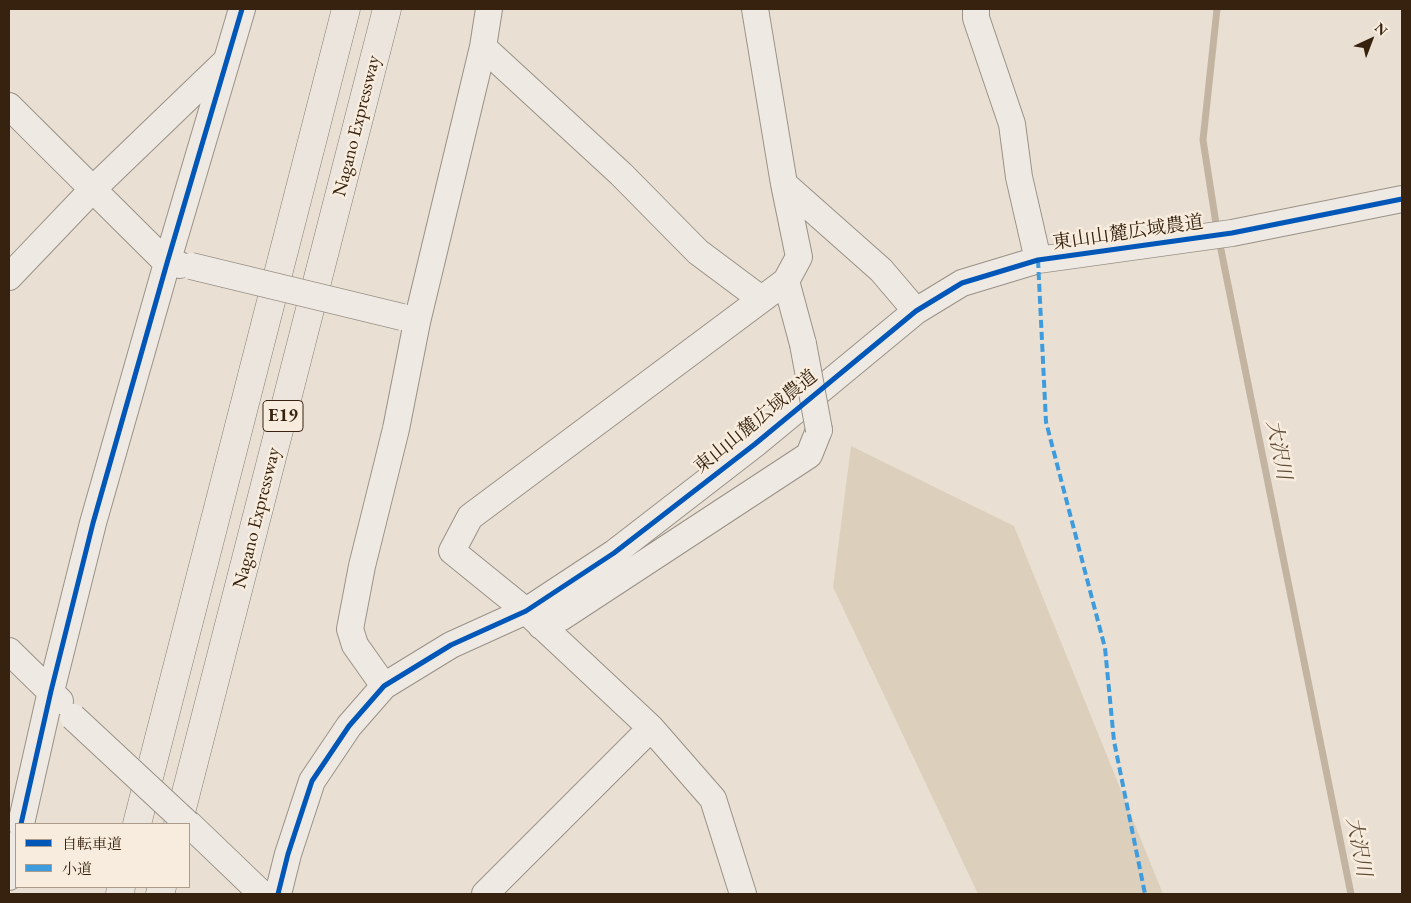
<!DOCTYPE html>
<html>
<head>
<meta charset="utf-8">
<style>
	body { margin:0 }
	#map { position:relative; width:1411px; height:903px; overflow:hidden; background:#e9e0d3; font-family:"EB Garamond","Noto Serif JP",serif }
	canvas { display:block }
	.frame { position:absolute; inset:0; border:10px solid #36220e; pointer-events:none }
	.legend { position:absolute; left:15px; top:823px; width:175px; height:65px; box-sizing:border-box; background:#f7ecdd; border:1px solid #aa9b8a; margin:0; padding:6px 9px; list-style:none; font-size:15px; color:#36220e }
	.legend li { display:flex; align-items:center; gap:10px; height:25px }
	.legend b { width:25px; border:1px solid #aa9b8a }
	.north { position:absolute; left:1346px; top:15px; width:50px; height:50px; -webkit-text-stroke:4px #f7ecdd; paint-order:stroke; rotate:43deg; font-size:14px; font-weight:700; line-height:20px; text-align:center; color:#36220e }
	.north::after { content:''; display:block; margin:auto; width:18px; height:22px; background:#36220e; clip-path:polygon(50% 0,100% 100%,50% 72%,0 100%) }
</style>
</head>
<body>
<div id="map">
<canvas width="1411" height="903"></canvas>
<div class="frame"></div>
<ul class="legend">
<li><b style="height:6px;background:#0057b8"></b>自転車道</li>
<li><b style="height:6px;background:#3e9cde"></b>小道</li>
</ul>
<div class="north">N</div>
</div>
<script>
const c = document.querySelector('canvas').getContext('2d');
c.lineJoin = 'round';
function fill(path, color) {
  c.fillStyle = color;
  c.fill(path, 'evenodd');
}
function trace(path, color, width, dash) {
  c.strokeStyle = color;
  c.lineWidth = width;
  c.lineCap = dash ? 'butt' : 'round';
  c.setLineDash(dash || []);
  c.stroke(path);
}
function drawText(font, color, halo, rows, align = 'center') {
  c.font = font + ' "EB Garamond","Noto Serif JP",serif';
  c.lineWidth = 5;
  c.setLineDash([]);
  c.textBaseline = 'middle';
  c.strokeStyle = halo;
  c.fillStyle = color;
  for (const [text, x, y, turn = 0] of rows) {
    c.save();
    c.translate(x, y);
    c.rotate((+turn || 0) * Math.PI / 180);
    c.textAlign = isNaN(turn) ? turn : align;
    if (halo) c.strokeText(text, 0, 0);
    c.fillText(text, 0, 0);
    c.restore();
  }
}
const green = new Path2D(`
	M851,446L1014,526L1163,894H978L833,587Z`);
const stream = new Path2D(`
	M1217,9L1203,140L1217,230
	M1219,240L1351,894`);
const minor = new Path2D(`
	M976,9V18L1012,124L1019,177L1038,260
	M483,47L621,174L698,252L761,299
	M9,106L167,263L180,265
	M784,184L881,270L916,311
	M9,277L93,189L226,61
	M786,281L803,344
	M541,626L562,617L809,455L819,430
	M9,651L60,701
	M384,686L355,645L350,629L362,566L396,429L417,322L483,47L489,9
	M21,824L51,691L93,523L167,263L242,9
	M189,824L262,894
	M9,877L16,844
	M278,894L288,854L312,781L349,726L384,686L451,645L526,611L614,553L755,444L916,311L962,283L1038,260L1232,233L1402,199
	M485,894L651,728
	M743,894L713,799L651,728L526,611L452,551L470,517L786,281L799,257L784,184L755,9`);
const highway = new Path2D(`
	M137,824L346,9
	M178,824L387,9
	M120,894L121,887
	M160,894L162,887`);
const minorBridge = new Path2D(`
	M191,266L402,317
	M803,344L819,430
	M73,717L188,824`);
const quiet = new Path2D(`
	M1038,260L1046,422L1105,648L1114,741L1145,894`);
const cycleway = new Path2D(`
	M21,824L51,691L93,523L167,263L242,9
	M278,894L288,854L312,781L349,726L384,686L451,645L526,611L614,553L755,444L916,311L962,283L1038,260L1232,233L1402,199`);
const shields = [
	[283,416,40]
];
const shieldNames = [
	["E19",283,416]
];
const streetNames = [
	["Nagano Expressway",357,126,-76],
	["東山山麓広域農道",1128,233,-8],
	["東山山麓広域農道",756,422,-39],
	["Nagano Expressway",257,518,-76]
];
const waterNames = [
	["大沢川",1278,450,79],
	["大沢川",1358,847,79]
];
fill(green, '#dccfbc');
trace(stream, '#c2b4a0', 7);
trace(minor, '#999188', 28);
trace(highway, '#7f786e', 29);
trace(minor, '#eee9e2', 26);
trace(highway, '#ebe5dd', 28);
trace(minorBridge, '#999188', 28, []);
trace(minorBridge, '#eee9e2', 26);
trace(quiet, '#3e9cde', 4, [8, 4]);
trace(cycleway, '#0057b8', 5);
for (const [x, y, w] of shields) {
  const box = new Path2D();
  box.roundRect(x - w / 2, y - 15.5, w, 31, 4);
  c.fillStyle = '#f7ecdd';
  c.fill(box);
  trace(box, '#36220e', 1);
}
drawText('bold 18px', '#36220e', null, shieldNames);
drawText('19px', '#36220e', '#f7ecdd', streetNames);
drawText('italic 20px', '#614e39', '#f7ecdd', waterNames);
</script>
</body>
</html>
